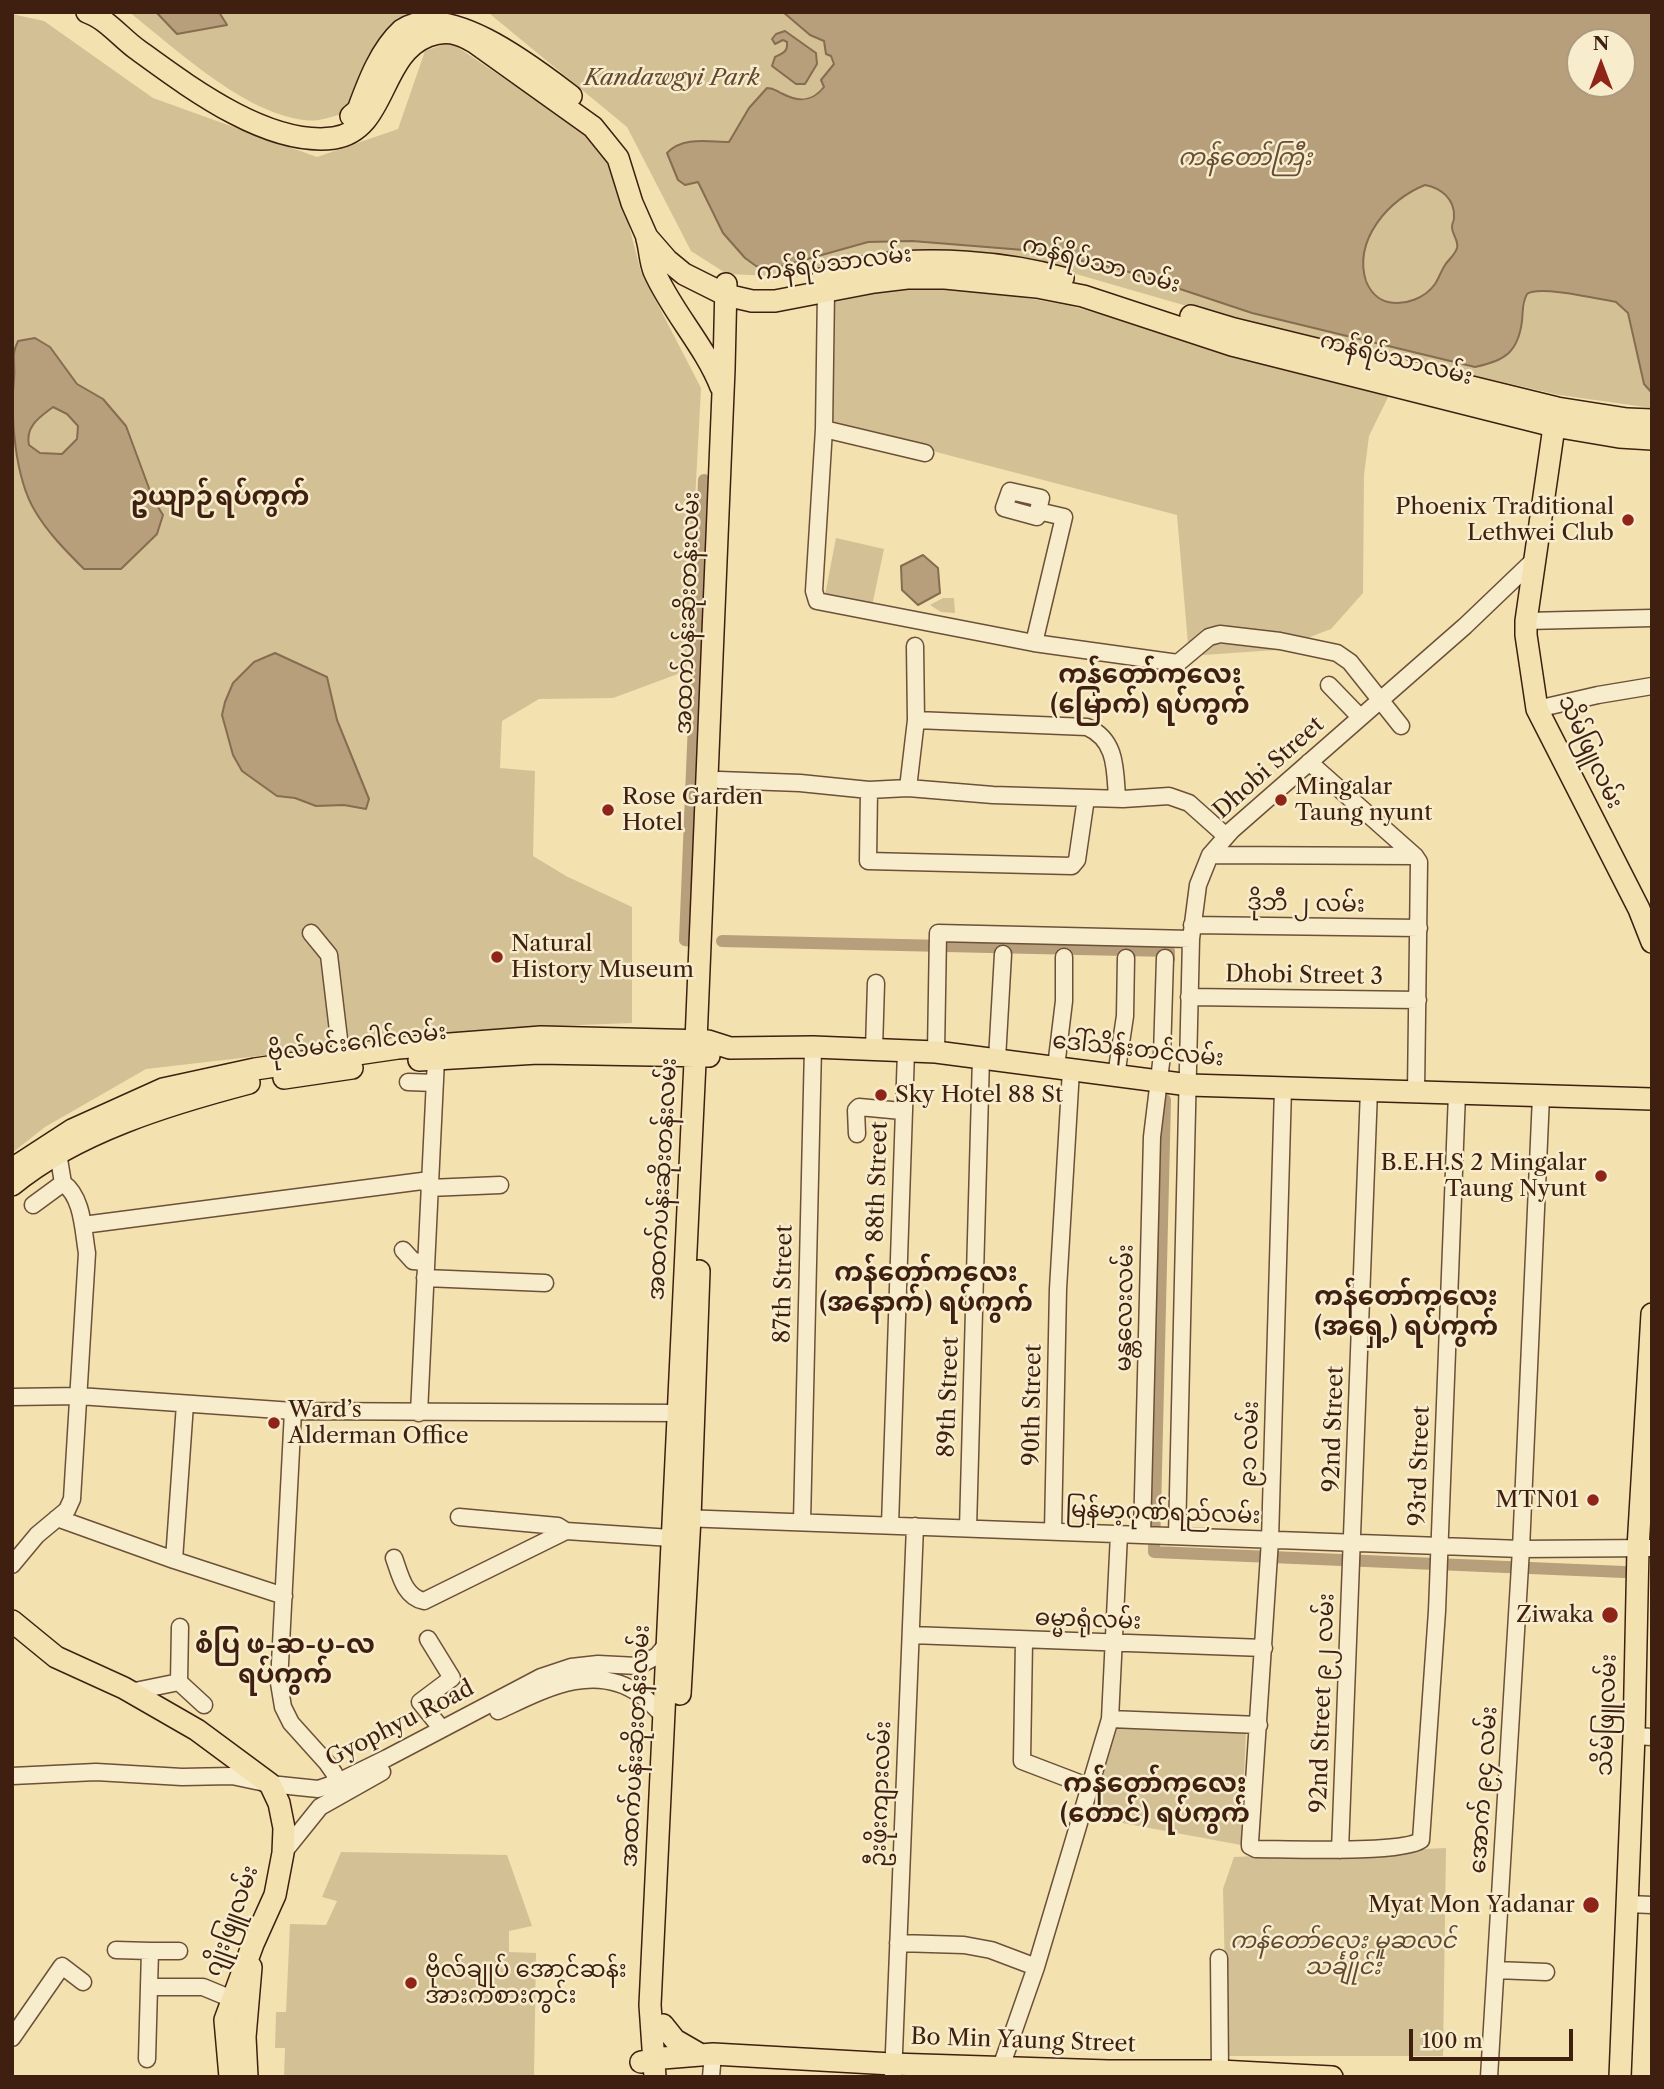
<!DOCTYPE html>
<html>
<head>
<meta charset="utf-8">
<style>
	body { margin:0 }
	#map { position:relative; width:1664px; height:2089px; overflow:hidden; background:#f3e1b0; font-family:"Libre Caslon Text",serif }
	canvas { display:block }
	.frame { position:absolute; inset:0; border:14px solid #3f1f10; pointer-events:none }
	.north { position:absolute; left:1566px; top:28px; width:70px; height:70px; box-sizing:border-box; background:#f7eccc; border:2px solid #ad9a81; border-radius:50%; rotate:0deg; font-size:19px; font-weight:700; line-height:28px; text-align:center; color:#3f1f10 }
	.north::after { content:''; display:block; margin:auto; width:24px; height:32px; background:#8f2418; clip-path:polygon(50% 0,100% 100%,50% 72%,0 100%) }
	.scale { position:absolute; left:1409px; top:2029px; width:164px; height:32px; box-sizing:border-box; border:4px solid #3f1f10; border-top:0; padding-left:9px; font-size:21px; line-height:24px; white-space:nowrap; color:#3f1f10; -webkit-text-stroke:5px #f7eccc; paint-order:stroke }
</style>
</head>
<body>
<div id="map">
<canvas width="1664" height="2089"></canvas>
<div class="frame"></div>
<div class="north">N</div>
<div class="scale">100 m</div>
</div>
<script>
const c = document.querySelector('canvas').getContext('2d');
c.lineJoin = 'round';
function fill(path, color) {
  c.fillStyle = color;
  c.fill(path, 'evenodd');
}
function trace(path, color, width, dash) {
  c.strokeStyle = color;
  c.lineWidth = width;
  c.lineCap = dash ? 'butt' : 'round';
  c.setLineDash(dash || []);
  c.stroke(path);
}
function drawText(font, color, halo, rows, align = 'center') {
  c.font = font + ' "Libre Caslon Text","Noto Sans Myanmar",serif';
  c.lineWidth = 5;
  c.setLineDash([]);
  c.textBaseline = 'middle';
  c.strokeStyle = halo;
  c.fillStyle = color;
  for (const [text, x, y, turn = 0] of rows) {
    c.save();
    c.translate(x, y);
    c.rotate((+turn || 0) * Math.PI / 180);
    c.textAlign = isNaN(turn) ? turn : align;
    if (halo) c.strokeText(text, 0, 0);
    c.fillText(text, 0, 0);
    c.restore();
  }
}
const green = new Path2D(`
	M129,12H156L177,34L226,25L219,12H783L810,35L824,41L826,53L831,56L834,64L821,80L825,87C809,105 793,102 774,88L749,108L729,142H716L689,184L698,181L723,233L773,269L868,242L912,241L1036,251L1123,270L1518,341L1527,294C1539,285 1598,299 1616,302L1628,313L1644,384L1652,393V408L1559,395L1249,324L1076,274L1019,263L892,254L795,277L727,274L691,251L627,127L490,14L428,15L341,114C328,118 317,122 304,120C244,113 176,49 129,12Z
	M12,14L44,21L153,98L317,157L398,129L425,51L450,42L561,117L586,136L610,160L621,195L641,272L701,388L686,671L613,698L539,699L502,721L500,768L535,771L533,856L566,876L632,907V1023L502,1028L146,1069L45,1127L12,1153Z
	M1425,185C1441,188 1455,199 1454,217C1454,222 1452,222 1452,227C1452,235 1458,240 1457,248C1455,254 1449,259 1445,265C1441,271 1439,278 1435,284C1425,298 1405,306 1388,302C1376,299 1370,292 1367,281C1353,240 1389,199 1425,185Z
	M897,289H974L1067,305L1390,393L1369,436L1364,475L1363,593L1331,629L1276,650L1189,656L1177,515L833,425L835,302Z
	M836,538L884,549L872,606L825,595Z
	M943,598H954L955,613L941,612L930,605Z
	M1118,1726L1246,1731L1241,1845L1090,1817Z
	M1446,1848L1443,2056H1227L1223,1889L1234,1857Z
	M341,1852L507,1855L532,1926L509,1931V1952L536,1953L534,2077H284L285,2048H275L276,2012H286L290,1924L326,1925L337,1901L322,1897Z`);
const water = new Path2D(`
	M156,12H219L227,25L177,34Z
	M783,12H1652V393L1644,384L1628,313L1616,302C1598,299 1539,285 1527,294C1522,303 1523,312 1522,321C1518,353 1504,361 1475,367L1252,313L1123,270L1036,251L912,241L868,242L772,269L756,266L745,258L723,233L698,182L685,185L678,180L667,153C683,136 709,142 729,142L749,108L767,88C775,88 776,91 783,94C800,103 813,101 824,87L821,80L834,64L831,56L826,54L824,41L810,35ZM1622,42V84H1580V42ZM1425,185C1441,188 1455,199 1454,217C1454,224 1452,221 1452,227C1452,235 1459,240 1457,248C1455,255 1449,259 1445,265C1441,271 1439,278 1435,284C1425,298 1405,306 1388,302C1376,299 1370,291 1366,281C1353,240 1389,199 1425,185Z
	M785,31L816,53L817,64L805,84H796L772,66L775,57C783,53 788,52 787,42L783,40L775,44L772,39L776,34Z
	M35,338L50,347L77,384L103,399L126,426L153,499L163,515L157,534L121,569H84C66,551 48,533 35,511C15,478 10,416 14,378C16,363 10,357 18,341ZM53,407L67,414L78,426L77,439L62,454L40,453L29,445C25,426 40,417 53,407Z
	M923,555L938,568L940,593L918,605L902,590L901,566Z
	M275,653L327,677L337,720L369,799L366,809L344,805L316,806L295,798L277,796L242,771L233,755L222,715L225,702L233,683L254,662Z`);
const canal = new Path2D(`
	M692,941L685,940L704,480
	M722,941L1169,951V959
	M1165,1100L1154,1552L1624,1572`);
const minor = new Path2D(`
	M826,291L824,429L814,591L817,601L1034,643L1178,663L1209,637L1220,634L1280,641L1337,653L1350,662L1401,726
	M824,429L925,453
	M1526,621L1652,618
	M1034,643L1064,517L1038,511L1037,517L1004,508L1010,491L1041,498L1038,511
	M1329,685L1360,717
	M1537,709L1598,695L1652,686
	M916,720L1087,727C1117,740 1115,770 1117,798
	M1309,762L1415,856L1419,862L1416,1092
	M719,780L800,783L869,790
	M908,788L916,720L915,646
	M1086,798L1077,860L1072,866L868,861L869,790L908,788L993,795L1123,799L1169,796L1189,803L1226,836
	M1210,855L1415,856
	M1192,925L1419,928
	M311,933L329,955L341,1056
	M1189,997L1418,1000
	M874,1049L876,983
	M936,1052L938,933L1191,939
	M997,1059L1003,954
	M1056,1067L1064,1001V957
	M1116,1076L1125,1016L1126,958
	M408,1082L435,1083
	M1283,1088L1270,1540L1250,1842V1846L1256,1849C1285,1849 1403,1854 1421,1840L1437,1611L1457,1093
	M857,1134L856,1110L859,1107L902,1111
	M429,1188L500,1185
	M33,1205L63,1183
	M83,1225L430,1180
	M403,1250L413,1261L426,1262
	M425,1278L545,1283
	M12,1397L79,1396L293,1411L678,1413
	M293,1411L279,1683L283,1707L291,1723L327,1763L334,1773L340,1791
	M419,1413L436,1059
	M459,1517L558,1526L566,1531
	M57,1518L174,1560L284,1596
	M682,1518L1521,1549L1652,1548
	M802,1522L813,1047
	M890,1525L906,1051
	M968,1528L981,1057
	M1053,1531L1058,1289L1071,1070
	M1142,1535L1152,1137L1162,1055L1165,958
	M1177,1536L1191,939L1198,885L1210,855L1232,830L1465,626L1534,560
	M394,1558C400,1574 404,1597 424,1601L566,1531L671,1538
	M174,1560L185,1404
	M12,1565L37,1535L67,1510L72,1499L87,1253C83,1230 83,1197 63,1183L58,1153
	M911,1635L1264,1648
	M428,1639L452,1678L420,1702L441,1728
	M1024,1641L1022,1761L1090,1787
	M179,1682L180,1627
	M130,1692L179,1682L204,1705
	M498,1711C543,1690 594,1661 641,1695C650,1701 657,1710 665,1717
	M1110,1719L1259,1725
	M1634,1736L1652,1737
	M12,1776L96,1772L182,1777L232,1776L270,1784L318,1789L336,1783L387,1758L541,1677L571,1667L598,1664L638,1666L657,1656L668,1643
	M1340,1850L1369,1090
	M283,1853L320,1807L382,1772
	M1627,1904L1652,1905
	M898,1943L964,1945L991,1950L1036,1967
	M116,1950L150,1951
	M1219,1958L1220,2071
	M1496,1970L1546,1972
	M150,1987H203L232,1999
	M12,2038L62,1966L83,1982
	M147,2059L150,1951H179
	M1001,2067L1036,1967L1110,1719L1119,1534
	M711,2077L713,2054
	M893,2077L915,1526
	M1489,2077L1521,1549L1541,1096`);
const major = new Path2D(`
	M87,12C107,19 121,38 138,50C189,87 268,147 334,138C387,130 379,55 428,36C446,29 458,33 474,42L593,127L618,158L632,203L647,237L667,260L684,274L726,295L752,301H775L874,282L907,278H945L1037,287L1083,296L1232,345L1554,426L1619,437L1652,439
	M351,116L358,110C368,83 380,50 402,30C448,0 534,68 571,96
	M647,239C650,249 650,261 654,271C672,312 705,346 721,387
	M822,279C838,275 853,269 869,266C929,256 1005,262 1063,278
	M1191,316L1234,329L1557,408L1627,419L1652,420
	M1556,413L1526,621V635L1537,709L1639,909L1652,942
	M419,1060L538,1053L709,1056
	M284,1078L352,1068
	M12,1169L72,1130L163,1089L255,1069L398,1048L541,1037L708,1041L730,1048L813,1047L936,1052L1189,1085L1652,1099
	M12,1185C76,1132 169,1104 249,1083
	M12,1621L56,1657L124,1688L197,1730L270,1784L279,1803L284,1828L283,1853L275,1895L253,1944L225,2020L230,2077
	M680,1694L690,1518L699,1271
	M663,2025L675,2040L701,2055
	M641,2062L663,2058L713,2054L892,2064L1108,2071H1220L1332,2077
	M247,2077L245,2037L251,1967
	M655,2077L650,2005L696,1041L724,369L726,284
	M1620,2077L1634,1736L1638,1548L1652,1314`);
const markers = [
	[1628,520,7,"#8f2418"],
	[1281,800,7,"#8f2418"],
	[608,810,7,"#8f2418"],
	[497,957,7,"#8f2418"],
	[881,1095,7,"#8f2418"],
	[1601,1176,7,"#8f2418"],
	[274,1423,7,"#8f2418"],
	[1593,1500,7,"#8f2418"],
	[1610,1615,9,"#8f2418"],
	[1591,1905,9,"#8f2418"],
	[411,1983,7,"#8f2418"]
];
const parkNames = [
	["Kandawgyi Park",672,78],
	["ကန်တော်လေး မူဆလင်",1343,1941],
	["သင်္ချိုင်း",1343,1967]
];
const streetNames = [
	["ကန်ရိပ်သာလမ်း",834,264,-7],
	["ကန်ရိပ်သာ လမ်း",1101,265,15],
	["ကန်ရိပ်သာလမ်း",1396,359,14],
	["အထက်ပန်းဆိုးတန်းလမ်း",688,613,-88],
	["သိမ်ဖြူလမ်း",1590,752,65],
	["Dhobi Street",1269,768,-42],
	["ဒိုဘီ ၂ လမ်း",1306,904,1],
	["Dhobi Street 3",1304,976,1],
	["ဗိုလ်မင်းဂေါင်လမ်း",357,1043,-7],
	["ဒေါ်သိန်းတင်လမ်း",1138,1050,6],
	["အထက်ပန်းဆိုးတန်းလမ်း",663,1179,-87],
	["88th Street",878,1182,-88],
	["87th Street",784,1284,-89],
	["မန္တလေးလမ်း",1125,1308,-89],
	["89th Street",949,1397,-88],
	["90th Street",1033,1405,-89],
	["92nd Street",1334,1429,-88],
	["၉၁ လမ်း",1250,1444,-88],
	["93rd Street",1420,1466,-88],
	["မြန်မာ့ဂုဏ်ရည်လမ်း",1163,1513,2],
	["ဓမ္မာရုံလမ်း",1088,1620,2],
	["92nd Street ၉၂ လမ်း",1323,1703,-88],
	["သိမ်ဖြူလမ်း",1607,1715,-88],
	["Gyophyu Road",400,1724,-27],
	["အထက်ပန်းဆိုးတန်းလမ်း",636,1746,-87],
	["အောက် ၉၄ လမ်း",1484,1790,-86],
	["ဦးဖိုးကျားလမ်း",881,1794,-88],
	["ဂျိုးဖြူလမ်း",232,1921,-70],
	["Bo Min Yaung Street",1023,2041,2]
];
const poiNames = [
	["Phoenix Traditional",1614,507,"right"],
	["Lethwei Club",1614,533,"right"],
	["Mingalar",1295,787],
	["Taung nyunt",1295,813],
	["Rose Garden",622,797],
	["Hotel",622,823],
	["Natural",511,944],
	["History Museum",511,970],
	["Sky Hotel 88 St",895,1095],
	["B.E.H.S 2 Mingalar",1587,1163,"right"],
	["Taung Nyunt",1587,1189,"right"],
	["Ward’s",288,1410],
	["Alderman Office",288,1436],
	["MTN01",1579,1500,"right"],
	["Ziwaka",1594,1615,"right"],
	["Myat Mon Yadanar",1575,1905,"right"],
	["ဗိုလ်ချုပ် အောင်ဆန်း",425,1970],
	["အားကစားကွင်း",425,1996]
];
const waterNames = [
	["ကန်တော်ကြီး",1245,158]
];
const quarterNames = [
	["ဥယျာဉ်ရပ်ကွက်",220,497],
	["ကန်တော်ကလေး",1150,675],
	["(မြောက်) ရပ်ကွက်",1150,705],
	["ကန်တော်ကလေး",926,1273],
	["(အနောက်) ရပ်ကွက်",926,1303],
	["ကန်တော်ကလေး",1406,1297],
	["(အရှေ့) ရပ်ကွက်",1406,1327],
	["စံပြ ဖ-ဆ-ပ-လ",285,1645],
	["ရပ်ကွက်",285,1675],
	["ကန်တော်ကလေး",1155,1784],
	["(တောင်) ရပ်ကွက်",1155,1814]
];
fill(green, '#d4c095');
fill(water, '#b69f7a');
trace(water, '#866c50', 2);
trace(canal, '#b69f7a', 12);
trace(minor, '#6c5038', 19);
trace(major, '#3f1f10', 24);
trace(minor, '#f7eccc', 16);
trace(major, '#f3e1b0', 21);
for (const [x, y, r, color] of markers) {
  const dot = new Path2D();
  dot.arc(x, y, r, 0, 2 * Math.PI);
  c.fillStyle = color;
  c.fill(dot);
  trace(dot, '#f7eccc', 2.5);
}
drawText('italic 23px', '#644731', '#f7eccc', parkNames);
drawText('23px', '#3f1f10', '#f7eccc', streetNames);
drawText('23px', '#3f1f10', '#f7eccc', poiNames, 'left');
drawText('italic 24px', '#694c35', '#f7eccc', waterNames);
drawText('bold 26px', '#3f1f10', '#f7eccc', quarterNames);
</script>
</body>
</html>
